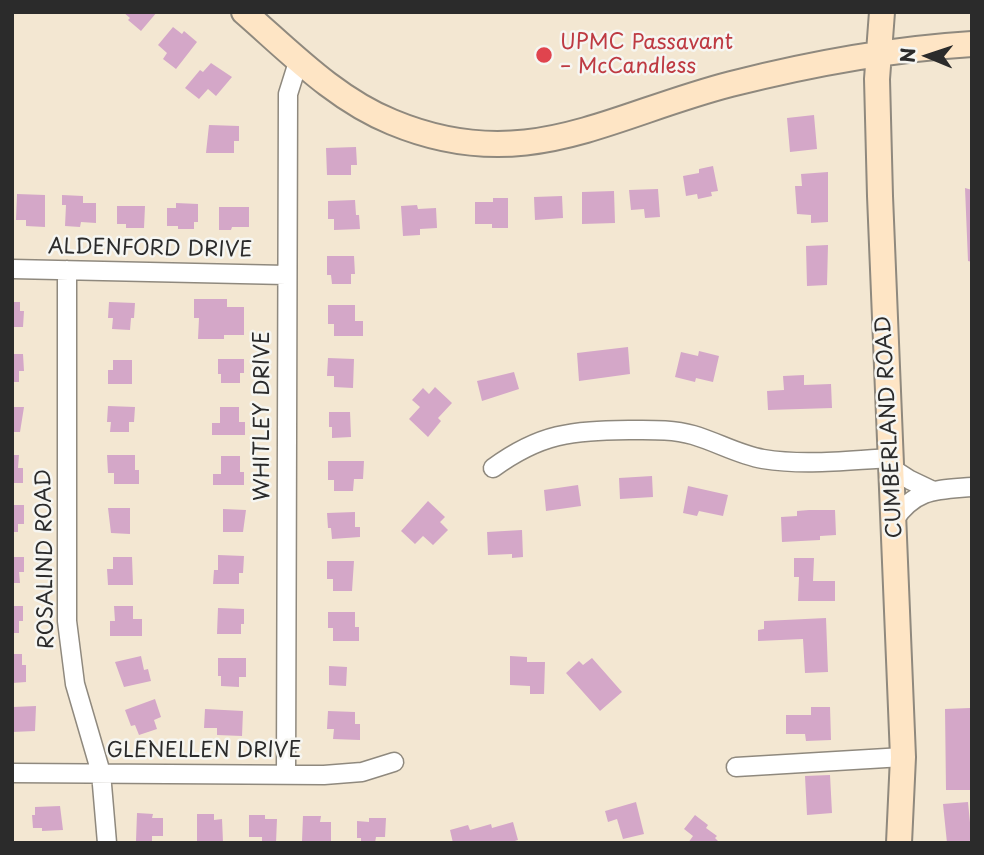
<!DOCTYPE html>
<html>
<head>
<meta charset="utf-8">
<style>
	body { margin:0 }
	#map { position:relative; width:984px; height:855px; overflow:hidden; background:#f3e7d2; font-family:"Playpen Sans",sans-serif }
	canvas { display:block }
	.frame { position:absolute; inset:0; border:14px solid #2b2b2b; pointer-events:none }
	.north { position:absolute; left:893px; top:21px; width:70px; height:70px; -webkit-text-stroke:5px #f6f6f2; paint-order:stroke; rotate:272deg; font-size:19px; font-weight:700; line-height:28px; text-align:center; color:#2b2b2b }
	.north::after { content:''; display:block; margin:auto; width:24px; height:32px; background:#2b2b2b; clip-path:polygon(50% 0,100% 100%,50% 72%,0 100%) }
</style>
</head>
<body>
<div id="map">
<canvas width="984" height="855"></canvas>
<div class="frame"></div>
<div class="north">N</div>
</div>
<script>
const c = document.querySelector('canvas').getContext('2d');
c.lineJoin = 'round';
function fill(path, color) {
  c.fillStyle = color;
  c.fill(path, 'evenodd');
}
function trace(path, color, width, dash) {
  c.strokeStyle = color;
  c.lineWidth = width;
  c.lineCap = dash ? 'butt' : 'round';
  c.setLineDash(dash || []);
  c.stroke(path);
}
function drawText(font, color, halo, rows, align = 'center') {
  c.font = font + ' "Playpen Sans",sans-serif';
  c.lineWidth = 5;
  c.setLineDash([]);
  c.textBaseline = 'middle';
  c.strokeStyle = halo;
  c.fillStyle = color;
  for (const [text, x, y, turn = 0] of rows) {
    c.save();
    c.translate(x, y);
    c.rotate((+turn || 0) * Math.PI / 180);
    c.textAlign = isNaN(turn) ? turn : align;
    if (halo) c.strokeText(text, 0, 0);
    c.fillText(text, 0, 0);
    c.restore();
  }
}
const building = new Path2D(`
	M123,12H157L141,31L128,20L130,18Z
	M173,27L182,34L184,31L197,42L176,69L163,59L167,53L158,45Z
	M211,63L232,77L216,96L208,89L199,99L185,88L200,70L203,72Z
	M814,115L817,149L790,152L787,118Z
	M209,125L239,126V141H234V153H206Z
	M356,147L357,165H351V175H327L326,148Z
	M713,166L718,191L711,192L712,196L698,199L697,194L686,196L683,176L699,173V169Z
	M828,172V222L811,223V215L797,214L795,186H802L801,174Z
	M965,188L972,190V262L968,261Z
	M658,189L660,217L645,218L644,209L631,210L629,190Z
	M614,191L615,223L582,224V192Z
	M17,194L45,195V227L26,226V220H16Z
	M62,195L83,196V203H96V223L81,222L80,227L65,226L66,205H62Z
	M562,196L563,218L535,220L534,197Z
	M493,198H508V228H492V224H475V202H493Z
	M355,200L356,215H359L360,229L334,230V219H328V201Z
	M176,203L198,204V222H194V229H178V226H167V208H176Z
	M417,205L418,209L436,208L437,228L420,229V235L403,236L401,206Z
	M117,206H145L144,228H126V224H117Z
	M219,207H249V227H232L231,230H219Z
	M828,245L827,285L807,286L806,246Z
	M327,256H354L355,274H351V284H332L331,275H327Z
	M194,299H227V307H244V335H224V339H198L199,318H194Z
	M12,302H20V311H24L23,327H12Z
	M109,302L135,303L134,318H131L130,330L112,329L113,318H108Z
	M328,305H355V321H363V336H334V324H328Z
	M628,347L630,374L579,381L577,353Z
	M699,351L719,356L713,382L696,378L695,382L675,377L681,352L698,356Z
	M12,354H23L24,371H19V382H12Z
	M328,358L354,359L353,388L334,387V376H327Z
	M218,359H244V373H240V383H221V374H218Z
	M113,360H132V384H108V370H113Z
	M514,372L519,389L482,401L477,381Z
	M804,375V385L831,384L832,408L768,410L767,391L784,390L783,376Z
	M435,387L452,403L438,418L441,421L428,437L409,419L420,407L412,400L423,388L429,394Z
	M108,406L135,407L134,422H129V432H110L111,422H107Z
	M12,407H24L20,432H12Z
	M220,407H239V422H245V435H212V423H220Z
	M329,412H350L351,437L332,438V427H329Z
	M12,455H19L18,468H23V483H12Z
	M107,455H135V470H139V484H114V473H108Z
	M221,456H240V472H244V485H213V474H221Z
	M328,461H364L363,479H354L353,491H334V480H328Z
	M652,476L653,497L620,499L619,478Z
	M578,485L581,506L546,511L544,490Z
	M688,486L728,495L723,516L699,511L697,516L683,513Z
	M428,501L445,517L440,522L448,530L433,545L423,536L415,544L401,531Z
	M12,505H24V524H18V532H12Z
	M108,508H130V534L111,533Z
	M223,509L246,510L243,532H223Z
	M809,510H835L836,535L820,536V540L782,542L781,517L797,516V511Z
	M355,512V527H360V537L332,539L331,528H328L327,513Z
	M522,530L523,557L512,558V554L488,555L487,532Z
	M218,555L244,556L243,573H239V584H213L214,570H218Z
	M12,557H24V572H19L20,583H12Z
	M113,557H132L133,585H108L107,569H113Z
	M794,558H814L813,581H835V601H798L799,577H794Z
	M327,561H354L352,591H333V579H327Z
	M12,606H23V621H19V633H12Z
	M114,606H133V619H142V636H110V621H115Z
	M218,608L244,609V624H241V634H217Z
	M328,612H355V627H359V641H333V628H328Z
	M826,618L828,672L805,673L803,639L758,641V630L764,629V621Z
	M12,654H22V665H26V682L12,683Z
	M141,656L144,670L148,669L151,681L124,687L115,662Z
	M510,656L527,657V662H545L544,694H530V686L510,685Z
	M218,658H246V677H239V687L221,686V676H218Z
	M592,658L622,692L600,711L566,673L579,661L583,665Z
	M329,666L347,667L346,686L329,685Z
	M155,699L161,717L154,720L157,729L139,735L135,725L131,726L125,710Z
	M36,706L35,731L12,732L13,707Z
	M811,707H830L831,740L806,741L805,734H786V715H811Z
	M970,708L972,790H946L945,709Z
	M205,709L243,711L242,736L217,735V728H204Z
	M328,711L355,712V724H360V740L333,739L334,729H327Z
	M830,775L832,813L807,815L805,776Z
	M636,802L644,834L623,839L617,819L608,822L605,811Z
	M968,802L972,843H947L943,804Z
	M60,806L63,830L42,831V828H33L32,815H35V807Z
	M137,813L153,814L152,818H163V836H152V841H136Z
	M197,814H214V820L222,819L223,842L197,843Z
	M249,815H265V819H277L276,843H262V837H249Z
	M695,815L708,825L706,828L717,836L715,838L720,843H688L693,836L684,829Z
	M303,816H321L320,822H331V843L302,841Z
	M369,818H386L385,837H376L375,843H361V838H357V821L369,822Z
	M513,822L518,840L508,843H453L450,830L468,825L470,830L491,824L492,828Z`);
const street = new Path2D(`
	M12,269L286,275
	M67,270V621L75,684L101,773L107,843
	M493,468C541,433 571,431 629,430C650,430 672,429 693,435C717,442 739,455 763,459C806,466 849,460 892,458
	M893,469L910,480L931,490
	M894,520C916,488 937,490 972,487
	M736,767L903,757
	M12,773L324,775L362,772L394,762
	M286,774L288,94L299,59`);
const secondary = new Path2D(`
	M244,12C290,52 335,99 392,122C524,177 607,116 731,84C810,64 891,49 972,44
	M882,12L877,79L880,196L903,757L899,843`);
const markers = [
	[544,55,9,"#e0444e"]
];
const healthNames = [
	["UPMC Passavant",560,43],
	["– McCandless",560,67]
];
const streetNames = [
	["ALDENFORD DRIVE",150,249,1],
	["WHITLEY DRIVE",263,416,-90],
	["CUMBERLAND ROAD",890,427,-93],
	["ROSALIND ROAD",46,559,-91],
	["GLENELLEN DRIVE",204,751]
];
fill(building, '#d4a7c8');
trace(street, '#8f897e', 21);
trace(secondary, '#8f897e', 28);
trace(street, '#fff', 18);
trace(secondary, '#fee5c5', 24);
for (const [x, y, r, color] of markers) {
  const dot = new Path2D();
  dot.arc(x, y, r, 0, 2 * Math.PI);
  c.fillStyle = color;
  c.fill(dot);
  trace(dot, '#f6f6f2', 2.5);
}
drawText('21px', '#be3a42', '#f6f6f2', healthNames, 'left');
drawText('21px', '#2b2b2b', '#f6f6f2', streetNames);
</script>
</body>
</html>
